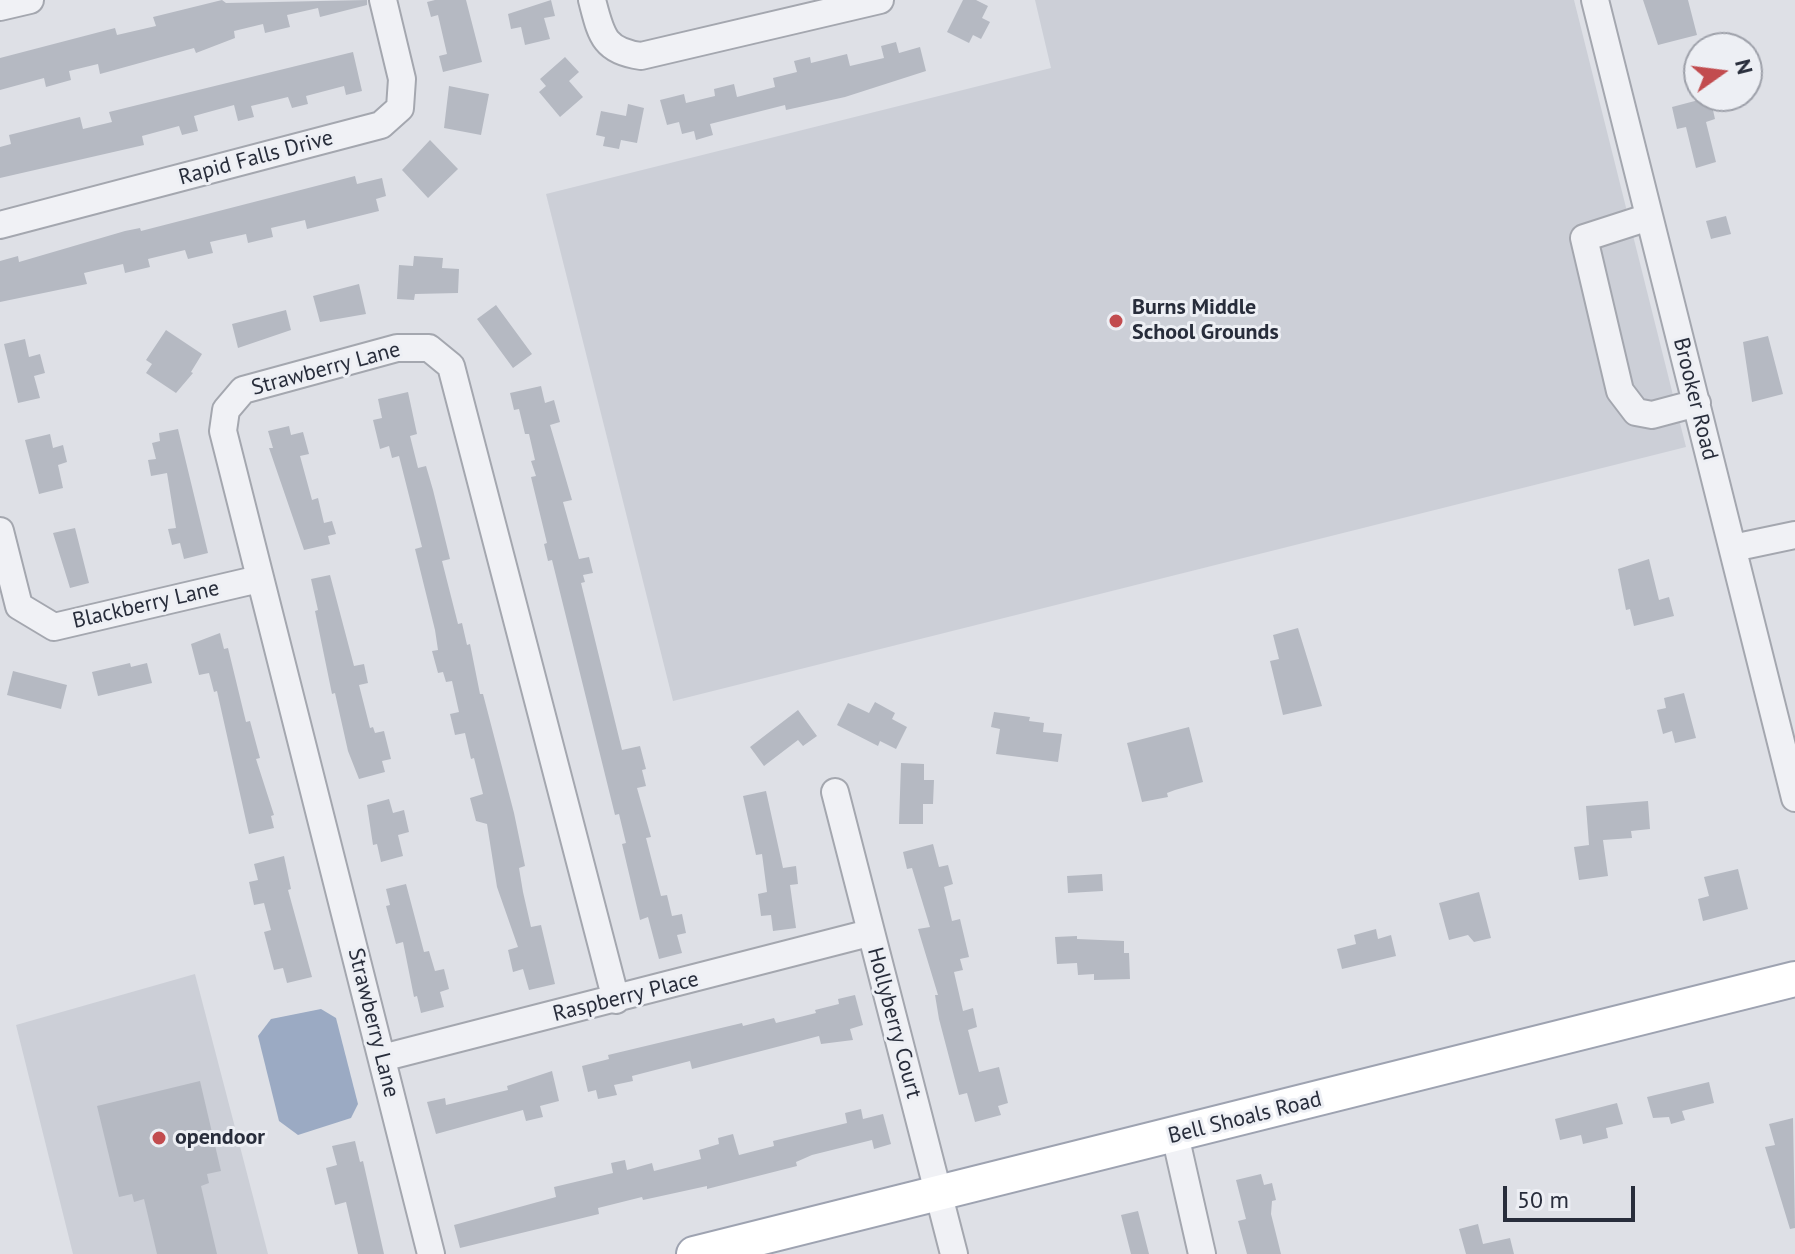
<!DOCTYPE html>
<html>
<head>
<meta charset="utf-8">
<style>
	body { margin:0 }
	#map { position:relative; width:1795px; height:1254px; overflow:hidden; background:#dee0e6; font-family:"PT Sans",sans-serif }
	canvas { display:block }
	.north { position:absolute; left:1683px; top:32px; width:80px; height:80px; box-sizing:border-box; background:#edeff4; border:2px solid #9ea1aa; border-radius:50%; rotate:76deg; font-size:22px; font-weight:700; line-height:32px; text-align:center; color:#282d3b }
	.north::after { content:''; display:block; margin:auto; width:28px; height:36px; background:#c24c4f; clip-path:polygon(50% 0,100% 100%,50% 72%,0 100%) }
	.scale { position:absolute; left:1503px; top:1186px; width:132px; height:36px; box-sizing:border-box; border:4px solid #282d3b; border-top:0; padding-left:10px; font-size:24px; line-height:28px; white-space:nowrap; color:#282d3b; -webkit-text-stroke:6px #edeff4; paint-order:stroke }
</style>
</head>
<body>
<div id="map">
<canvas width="1795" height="1254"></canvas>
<div class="north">N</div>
<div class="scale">50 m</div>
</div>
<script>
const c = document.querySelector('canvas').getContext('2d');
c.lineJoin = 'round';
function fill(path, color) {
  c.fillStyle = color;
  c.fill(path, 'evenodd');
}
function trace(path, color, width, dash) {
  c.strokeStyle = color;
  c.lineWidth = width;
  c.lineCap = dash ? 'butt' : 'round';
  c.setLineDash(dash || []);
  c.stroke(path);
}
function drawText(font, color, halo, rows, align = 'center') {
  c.font = font + ' "PT Sans",sans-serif';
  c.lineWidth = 6;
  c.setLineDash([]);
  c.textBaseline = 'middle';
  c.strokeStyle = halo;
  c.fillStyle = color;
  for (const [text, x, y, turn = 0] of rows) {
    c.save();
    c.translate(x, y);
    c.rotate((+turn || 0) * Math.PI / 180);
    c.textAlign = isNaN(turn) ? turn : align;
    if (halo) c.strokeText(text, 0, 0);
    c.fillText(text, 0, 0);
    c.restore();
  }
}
const built = new Path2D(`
	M1035,0H1574L1686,447L673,701L546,194L1051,68Z
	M195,974L268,1254H73L16,1025Z`);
const water = new Path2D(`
	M321,1009L336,1018L358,1104L351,1118L298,1135L279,1121L258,1036L271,1019Z`);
const building = new Path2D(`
	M222,0L226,3L367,0V5L320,17L318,8L287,15L290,27L265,33L263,24L234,31L235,38L196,53L194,48L100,74L98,64L69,71L71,80L46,87L44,78L0,90V58L115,28L117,35L156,26L153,17Z
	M435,0H466L482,62L443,72L439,56L447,54L438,15L431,17L427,2Z
	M551,0L555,16L544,18L550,39L525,45L521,27L511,29L508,14Z
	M963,0H976L988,6L982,18L990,22L981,39L973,35L969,43L947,32Z
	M1643,0H1688L1697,35L1658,45Z
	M896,42L899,53L920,47L926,71L845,97L786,110L785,105L710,124L713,135L696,140L694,131L682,134L679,122L667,125L660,100L684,94L686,103L715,96L714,89L734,84L737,97L775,87L773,78L797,72L794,61L810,57L811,63L847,54L850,66L884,58L881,46Z
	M353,52L362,91L346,95L344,86L306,96L308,104L292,108L288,97L251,106L254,117L238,121L234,105L194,116L198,131L182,135L179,126L142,136L144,145L0,178V147L11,144L9,135L80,117L83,129L112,122L109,112Z
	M565,57L579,72L569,81L583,97L560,117L539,92L546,86L540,79Z
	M449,86L489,94L481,135L444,128Z
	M1710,97L1715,119L1706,122L1716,162L1696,168L1686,127L1677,129L1672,107Z
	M628,104L644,108L637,143L621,140L619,149L603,146L605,137L596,135L601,111L626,116Z
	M430,140L458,169L428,198L402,170Z
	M355,176L357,184L382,178L386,196L376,199L379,211L307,229L305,220L271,228L273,237L248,243L246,234L210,242L213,253L188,259L185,250L148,259L150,267L125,273L123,264L84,273L87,284L0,302V261L18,256L19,262L125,231L140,228L141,231Z
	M1726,216L1731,234L1711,239L1706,221Z
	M414,256L443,258L442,268L459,269L458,293L415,294L414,300L397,299L399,265L413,266Z
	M359,284L366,314L320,322L313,296Z
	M496,305L532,354L513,368L477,319Z
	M286,310L291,330L238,348L232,324Z
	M166,330L202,354L191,372L193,373L176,393L146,373L152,364L146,360Z
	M1768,336L1783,394L1752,402L1743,342Z
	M25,339L29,357L40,354L45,373L34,376L40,398L18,403L4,344Z
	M541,386L545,403L554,400L560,422L550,425L572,500L563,502L579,559L589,557L593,573L583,575L585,582L581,583L622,750L640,746L646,769L642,770L646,786L637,788L651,837L646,838L661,896L667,895L672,916L682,914L686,933L677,935L682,953L659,959L648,917L640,920L622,844L626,843L619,814L615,815L552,560L548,561L544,544L547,543L531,477L536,476L531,461L535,460L529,434H525L519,409L514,410L510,393Z
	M408,392L417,434L410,436L418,468L426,466L433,490L450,559L442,561L458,624L462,623L467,645L470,644L480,694H483L514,813L525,866L519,868L523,892L531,927L541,925L555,984L529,990L523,969L513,972L508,950L518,947L497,887L487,824L476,821L470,798L483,794L474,758L471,759L465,733L455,735L450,714L459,712L452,681L446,682L443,672L438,673L432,651L438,650L435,630L415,549L422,547L399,456L392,458L389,446L380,449L373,420L382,418L378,399Z
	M289,426L291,435L303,432L309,454L300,456L312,500L318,498L324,523L332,521L336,534L328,536L330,544L304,550L269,448H273L268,431Z
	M178,429L208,553L184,559L180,543L172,545L168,529L176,528L167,473L151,476L148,460L156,459L152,443L160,441L159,433Z
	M50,434L53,448L63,445L67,462L58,465L63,488L39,494L25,440Z
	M75,528L89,583L70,588L53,533Z
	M1649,559L1659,600L1669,597L1674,616L1634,626L1630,609L1626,610L1618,569Z
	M330,575L354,666L364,664L368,683L359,685L370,728L373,727L375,733L384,731L391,759L382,761L385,772L359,779L348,751L335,693L332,694L315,611L318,610L311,579Z
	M1298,628L1322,706L1283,715L1270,661L1279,659L1273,635Z
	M220,633L224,649L228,648L246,722L250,721L260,758L256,759L274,815L271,816L274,828L249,834L217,691L214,692L209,673L199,675L191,644Z
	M130,663L131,667L147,663L152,683L98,696L92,672Z
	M13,671L67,685L61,709L7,695Z
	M1684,693L1696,738L1675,743L1672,731L1663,734L1657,710L1666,708L1664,698Z
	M875,702L895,713L892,719L907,727L896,749L880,741L878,746L837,725L848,703L869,713Z
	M798,710L817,736L803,746L798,740L764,766L750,747Z
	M994,712L1030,717L1029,721L1044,723L1043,732L1062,734L1058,762L996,754L1000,729L991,727Z
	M1189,727L1203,782L1175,790L1167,793L1168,797L1142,802L1127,743Z
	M901,763L924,764V780H934L933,804H923V824H899Z
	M766,791L783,868L796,866L798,884L790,885L796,928L773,931L771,915L761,916L758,894L767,892L762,854L756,855L743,796Z
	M389,799L393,813L404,810L409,832L398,835L403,856L381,862L377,844L373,845L367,805Z
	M1648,801L1650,829L1631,831L1632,838L1603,840L1608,876L1579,880L1574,847L1589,845L1586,806Z
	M933,844L939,867L948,865L953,884L944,887L952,921L960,919L969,957L960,959L963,970L954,972L963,1011L973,1008L977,1027L968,1030L979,1072L999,1067L1008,1103L998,1106L1001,1115L975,1122L967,1093L959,1095L939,1019L935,995H938L918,929L930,927L912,868L907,869L903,852Z
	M284,856L291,889L288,890L312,977L287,983L283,968L274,970L264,932L271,930L264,903L254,905L249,882L258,880L254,864Z
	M1738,869L1748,909L1703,921L1698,899L1709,896L1704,877Z
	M1102,874L1103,891L1068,893L1067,876Z
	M406,884L424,952L429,951L435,971L444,969L449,989L440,992L444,1007L421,1013L417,996L414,997L403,942L396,944L386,906L390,905L386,889Z
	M1479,892L1491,938L1474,942L1468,935L1449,940L1439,903Z
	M1376,929L1378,939L1391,935L1396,956L1342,969L1337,949L1356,944L1354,935Z
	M1077,936V939L1124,941V953H1129L1130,979L1094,980V974L1078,975L1077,963L1057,964L1055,937Z
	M855,995L863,1025L850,1029L853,1040L821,1044L819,1036L692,1069L690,1061L632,1076L633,1081L614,1085L617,1095L598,1099L596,1090L588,1092L582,1066L609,1059L608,1055L742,1023L743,1026L774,1018L776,1023L816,1013L815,1010L839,1004L838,999Z
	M552,1071L559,1101L540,1106L543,1117L526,1121L523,1110L436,1134L427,1102L445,1098L446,1105L508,1090L507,1086Z
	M200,1081L221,1171L207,1174L209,1183L201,1186L217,1254H157L144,1199L134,1202L132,1194L119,1197L97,1106Z
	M1709,1082L1714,1103L1682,1111L1685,1120L1671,1124L1669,1117L1653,1118L1647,1097Z
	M1617,1103L1623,1124L1606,1128L1608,1138L1583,1144L1581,1135L1560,1140L1555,1119Z
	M861,1109L863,1119L883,1114L891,1144L874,1149L872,1140L812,1155L796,1162L797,1166L707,1189V1186L643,1200L642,1197L598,1208L599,1214L460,1248L454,1225L556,1197L554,1187L613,1173L611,1163L625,1160L627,1170L652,1163L654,1171L701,1159L699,1150L719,1144L718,1138L733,1134L739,1155L774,1146L773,1141L847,1123L845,1113Z
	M1793,1118L1795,1228L1790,1229L1765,1147L1775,1145L1769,1124Z
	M355,1141L360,1162L363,1161L384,1254H358L346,1202L335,1205L326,1168L337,1165L332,1146Z
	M1261,1174L1264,1185L1272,1183L1276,1200L1272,1201L1271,1214L1281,1254H1247L1238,1221L1246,1219L1236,1180Z
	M1138,1211L1149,1254H1131L1121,1215Z
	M1478,1224L1483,1244L1510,1238L1514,1254H1466L1459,1229Z`);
const minor = new Path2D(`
	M592,0C601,34 603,51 641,56L880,0
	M1595,0L1795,798
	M0,7L30,0
	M1649,217L1584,238L1620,391L1636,412L1652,415L1697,403
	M0,225L381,125L400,108L402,79L383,0
	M0,531L19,606L54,627L259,579
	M1733,548L1795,535
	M835,792L954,1254
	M382,1058L869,933
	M1175,1135L1202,1254
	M431,1254L223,431L226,410L243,390L397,348H429L451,366L616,1000`);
const major = new Path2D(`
	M694,1254L1795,979`);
const markers = [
	[1116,321,8,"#c24c4f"],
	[159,1138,8,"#c24c4f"]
];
const streetNames = [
	["Rapid Falls Drive",256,158,-15],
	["Strawberry Lane",326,369,-15],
	["Brooker Road",1695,399,76],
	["Blackberry Lane",146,605,-13],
	["Raspberry Place",626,997,-14],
	["Strawberry Lane",373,1023,76],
	["Hollyberry Court",894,1023,75],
	["Bell Shoals Road",1245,1118,-14]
];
const poiNames = [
	["Burns Middle",1132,308],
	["School Grounds",1132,333],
	["opendoor",175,1138]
];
fill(built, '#cccfd7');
fill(water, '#9baac3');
fill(building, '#b5b9c2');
trace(minor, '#a4a7af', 30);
trace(major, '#9ea3b1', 38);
trace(minor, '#f0f1f5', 26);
trace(major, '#fff', 34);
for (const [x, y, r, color] of markers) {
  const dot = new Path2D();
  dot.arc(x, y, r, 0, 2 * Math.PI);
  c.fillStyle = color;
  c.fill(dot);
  trace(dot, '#edeff4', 3);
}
drawText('22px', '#282d3b', '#edeff4', streetNames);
drawText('bold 22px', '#282d3b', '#edeff4', poiNames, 'left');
</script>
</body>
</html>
